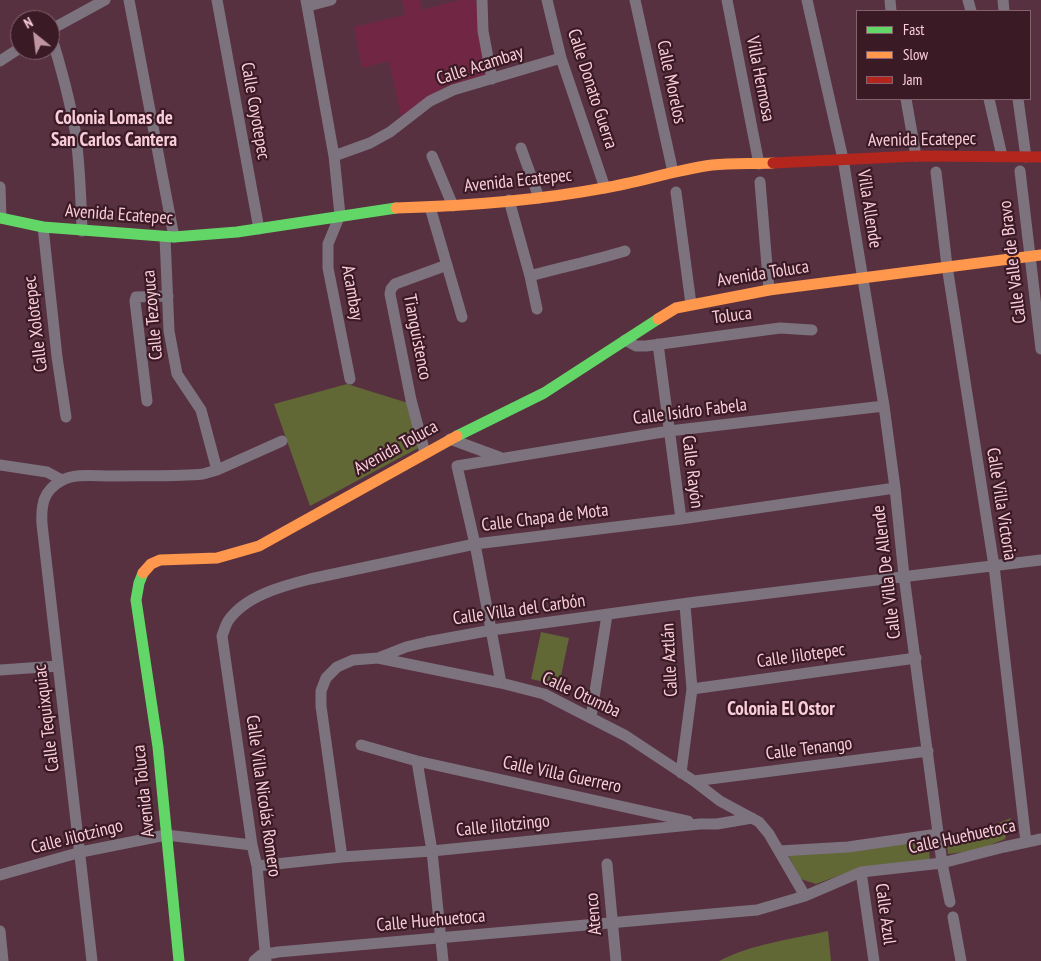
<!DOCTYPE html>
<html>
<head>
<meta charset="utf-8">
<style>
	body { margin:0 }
	#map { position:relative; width:1041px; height:961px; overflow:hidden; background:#583140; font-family:"PT Sans Narrow",sans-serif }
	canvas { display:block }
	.legend { position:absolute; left:856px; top:10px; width:175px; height:90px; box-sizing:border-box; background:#3a1a25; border:1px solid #86626d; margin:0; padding:6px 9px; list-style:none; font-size:15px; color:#f9cdd9 }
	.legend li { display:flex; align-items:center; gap:10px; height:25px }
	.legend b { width:25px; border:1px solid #86626d }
	.north { position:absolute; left:10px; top:10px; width:50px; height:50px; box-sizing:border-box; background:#3a1a25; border:1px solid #86626d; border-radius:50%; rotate:331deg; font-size:14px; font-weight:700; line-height:20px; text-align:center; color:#f9cdd9 }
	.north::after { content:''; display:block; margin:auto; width:18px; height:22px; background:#c196a3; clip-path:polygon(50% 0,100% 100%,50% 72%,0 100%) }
</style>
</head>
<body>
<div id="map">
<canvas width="1041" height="961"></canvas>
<ul class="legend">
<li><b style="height:6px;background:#63d668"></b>Fast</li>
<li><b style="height:6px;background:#ff974d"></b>Slow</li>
<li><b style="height:6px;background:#b3261e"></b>Jam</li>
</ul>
<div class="north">N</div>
</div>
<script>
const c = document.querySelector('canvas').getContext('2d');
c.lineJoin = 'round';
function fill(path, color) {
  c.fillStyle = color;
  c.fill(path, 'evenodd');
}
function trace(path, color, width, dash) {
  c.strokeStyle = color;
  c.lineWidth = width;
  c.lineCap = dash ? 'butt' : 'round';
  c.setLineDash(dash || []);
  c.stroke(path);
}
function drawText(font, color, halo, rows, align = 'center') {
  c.font = font + ' "PT Sans Narrow",sans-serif';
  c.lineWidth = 4.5;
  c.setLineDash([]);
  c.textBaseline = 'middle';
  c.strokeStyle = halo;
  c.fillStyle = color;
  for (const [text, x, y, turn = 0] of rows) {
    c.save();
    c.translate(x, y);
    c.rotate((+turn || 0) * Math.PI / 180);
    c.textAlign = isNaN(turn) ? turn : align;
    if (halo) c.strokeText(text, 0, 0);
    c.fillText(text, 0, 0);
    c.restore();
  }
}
const built = new Path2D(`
	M402,0H420L422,10L459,0H476L487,74L444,87L401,117L389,61L362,68L354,27L405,15Z`);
const green = new Path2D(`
	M347,384L408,403L422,446L310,506L274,404Z
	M541,632L569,638L559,685L531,679Z
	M1011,818L1005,839L978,850L948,854L946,838L972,834Z
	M928,840L930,860L862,867L816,884L801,879L788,855Z
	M828,931L831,961H719C752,944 792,939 828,931Z`);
const street = new Path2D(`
	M129,0L174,237
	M217,0L259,229
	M306,0L334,156L340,215L328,244V268L350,379
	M482,0L483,31L492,79
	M547,0L561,58L605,188
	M635,0L673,172
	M727,0L759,164
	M807,0L843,159L884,406L895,488L904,576L942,863L950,902
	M890,0L891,11
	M968,0L971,11
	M1003,0L1004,11
	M308,6L331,0
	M50,30L105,0
	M50,32C60,64 69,96 75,130C80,163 81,197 82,231
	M0,61L20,48
	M906,99L916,156
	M989,99L1002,156
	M1018,99L1026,157
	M521,148L539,198
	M334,156L370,143L390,132L430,101L453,90L561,58
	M432,156L453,206
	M1020,171L1041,349
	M936,172L947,266L994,566L1026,842
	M760,182L769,290
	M0,187L1,218
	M676,192L691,304
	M509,200L530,276L537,309
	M430,207L462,317
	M43,227L57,357L66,417
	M165,237L169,331L177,374L201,410L217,470
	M530,276C562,267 593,261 625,251
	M625,340L636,346H646L780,328L812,330
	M658,344L681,519
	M147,401L135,301L136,297L168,296
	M450,439L499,457
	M425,453L411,400L390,294L391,289L395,284L447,265
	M0,465L47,472L62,480
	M378,658L501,683L544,694L626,736L694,781L720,801L759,822L769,834L805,896
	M0,670L58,666
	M501,683L475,544L457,466L669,431L884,406
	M692,689L916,658
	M591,717L607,615
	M361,745L417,761L688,821
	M417,761L432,851L443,961
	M681,773L692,689L685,605
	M694,781L928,751
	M779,851L848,847L938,834
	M342,857L321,706V691L326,678L337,667L353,660L378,658L406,647L427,642L492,630L696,602L1041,560
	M607,864L616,961
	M257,866L342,857L432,851L700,824H717L752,818
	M861,872L874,961
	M0,875L81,852L166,835L252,845
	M953,917L961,961
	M0,931L3,961
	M92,961L42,524C41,505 43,491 61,481C74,473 95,476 110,476C141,475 173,477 203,474L217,470L282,441
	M254,961L261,955L278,952L757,910L805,896L861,872L942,863L1004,847L1041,839
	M266,961L257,866L252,845L222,636C224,631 225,626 228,621C245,596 282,586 310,579L475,544L681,519L895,488`);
const fast = new Path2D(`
	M0,218L43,227L174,237L237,232L396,208
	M457,436L544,393L658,319
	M143,573L139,583L136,600L158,747L179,961`);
const slow = new Path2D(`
	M396,208C466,206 535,201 604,188C640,182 675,170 712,165C732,163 753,164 773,163
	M658,319L676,308L769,290L1041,255
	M143,573L151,564L160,560L217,558L259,546L457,436`);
const jam = new Path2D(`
	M773,163L916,156L1041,157`);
const streetNames = [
	["Calle Acambay",480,66,-18],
	["Villa Hermosa",760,79,79],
	["Calle Morelos",671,82,78],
	["Calle Donato Guerra",592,89,72],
	["Calle Coyotepec",255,111,80],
	["Avenida Ecatepec",922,140,-1],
	["Avenida Ecatepec",518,181,-6],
	["Villa Allende",869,209,81],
	["Avenida Ecatepec",119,215,4],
	["Calle Valle de Bravo",1013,262,-97],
	["Avenida Toluca",763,274,-9],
	["Acambay",352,293,80],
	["Calle Tezoyuca",153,315,-95],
	["Toluca",732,316,-7],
	["Calle Xolotepec",36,324,-97],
	["Tianguistenco",417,337,79],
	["Calle Isidro Fabela",690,412,-7],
	["Avenida Toluca",396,448,-29],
	["Calle Rayón",692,472,83],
	["Calle Villa Victoria",1001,504,81],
	["Calle Chapa de Mota",545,518,-7],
	["Calle Villa De Allende",887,572,-97],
	["Calle Villa del Carbón",519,610,-8],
	["Calle Jilotepec",801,656,-8],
	["Calle Aztlán",670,660,-93],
	["Calle Otumba",581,695,25],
	["Calle Tequixquiac",47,718,-97],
	["Calle Tenango",809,749,-7],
	["Calle Villa Guerrero",562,775,12],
	["Avenida Toluca",144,791,-96],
	["Calle Villa Nicolás Romero",263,796,82],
	["Calle Jilotzingo",503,826,-6],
	["Calle Jilotzingo",77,837,-14],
	["Calle Huehuetoca",962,837,-12],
	["Atenco",594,914,-95],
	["Calle Azul",885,914,82],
	["Calle Huehuetoca",431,921,-5]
];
const neighbourhoodNames = [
	["Colonia Lomas de",114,119],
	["San Carlos Cantera",114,141],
	["Colonia El Ostor",781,710]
];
fill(built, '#712744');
fill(green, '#616735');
trace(street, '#7c737e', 11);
trace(fast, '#63d668', 11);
trace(slow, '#ff974d', 11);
trace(jam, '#b3261e', 11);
drawText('18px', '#f9cdd9', '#3a1a25', streetNames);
drawText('bold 19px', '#f9cdd9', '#3a1a25', neighbourhoodNames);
</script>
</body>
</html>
